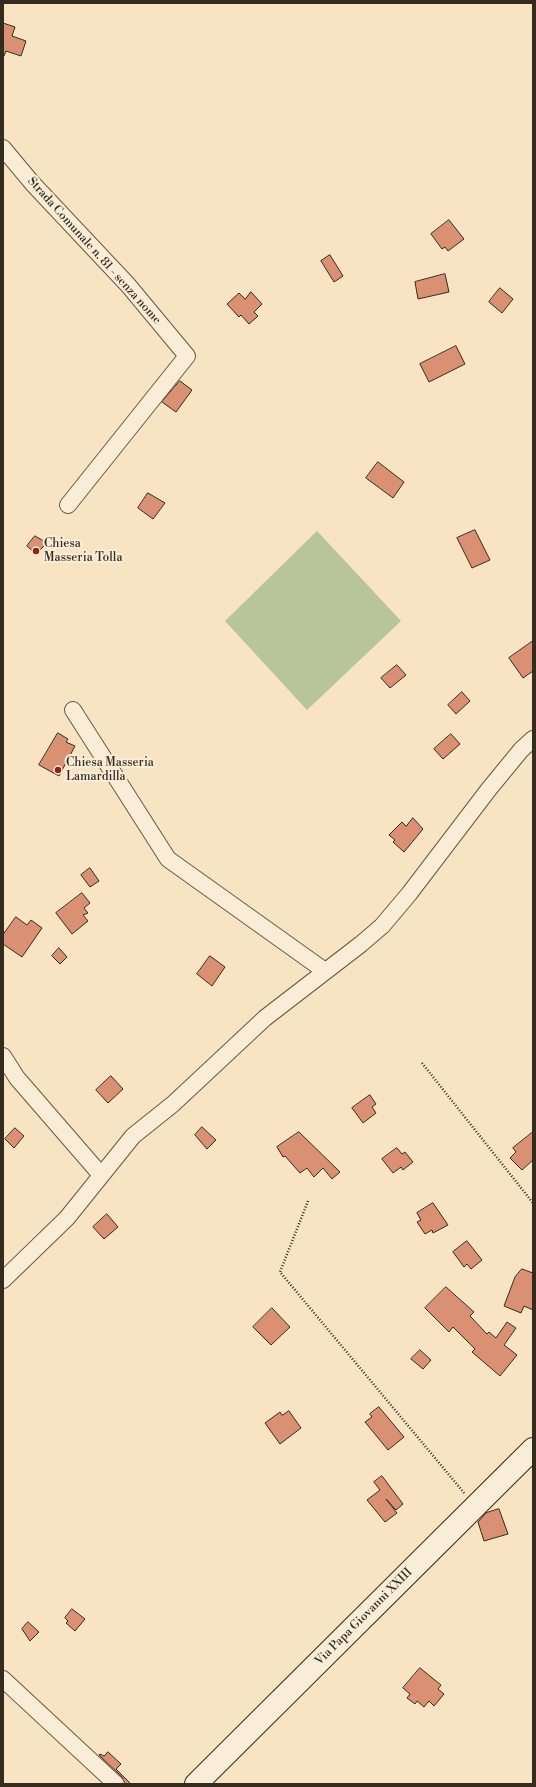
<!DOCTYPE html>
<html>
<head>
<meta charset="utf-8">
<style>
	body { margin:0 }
	#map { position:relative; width:536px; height:1787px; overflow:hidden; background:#f8e3c2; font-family:"Libre Bodoni",serif }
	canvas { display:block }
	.frame { position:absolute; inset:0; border:4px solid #352c20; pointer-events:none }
</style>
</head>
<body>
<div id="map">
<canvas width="536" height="1787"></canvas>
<div class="frame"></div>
</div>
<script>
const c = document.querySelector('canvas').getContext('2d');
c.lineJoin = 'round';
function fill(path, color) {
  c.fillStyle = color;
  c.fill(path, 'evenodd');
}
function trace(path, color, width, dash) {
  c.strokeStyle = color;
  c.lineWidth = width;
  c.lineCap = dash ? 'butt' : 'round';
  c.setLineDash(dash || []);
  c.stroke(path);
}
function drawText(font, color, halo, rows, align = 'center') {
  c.font = font + ' "Libre Bodoni",serif';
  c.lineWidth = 4;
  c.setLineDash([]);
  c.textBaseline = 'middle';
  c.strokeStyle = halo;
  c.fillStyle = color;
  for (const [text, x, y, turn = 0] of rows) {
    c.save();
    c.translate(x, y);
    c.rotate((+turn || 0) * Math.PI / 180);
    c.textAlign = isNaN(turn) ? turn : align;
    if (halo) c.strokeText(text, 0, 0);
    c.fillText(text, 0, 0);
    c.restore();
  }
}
const green = new Path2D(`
	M317,531L401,621L307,710L225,621Z`);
const building = new Path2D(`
	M3,23L15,27L12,36L26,41L21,56L6,51L4,56H3Z
	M449,220L464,239L448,251L445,247L442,249L431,234Z
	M330,255L343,276L334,282L321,261Z
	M445,274L449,292L418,299L415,282Z
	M500,288L513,299L502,313L489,302Z
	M251,292L262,304L254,312L258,316L249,324L241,315L239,317L227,304L239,293L245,299Z
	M456,346L465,364L429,382L420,364Z
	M180,381L192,390L176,412L162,402Z
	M378,462L404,482L393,498L366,478Z
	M148,493L165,503L153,519L138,508Z
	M475,530L490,560L472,568L457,538Z
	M35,536L47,543L36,554L27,546Z
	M533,641V671L523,678L509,658Z
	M397,665L406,675L390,688L381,678Z
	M462,692L470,701L456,714L448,705Z
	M58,733L68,739L66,742L75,746L59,776L39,765Z
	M451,734L460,744L443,759L434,749Z
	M413,818L423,829L404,852L393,842L395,840L389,835L402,822L406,826Z
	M90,868L99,881L90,887L81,875Z
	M82,893L90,903L84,908L88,913L83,915L88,921L72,934L56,913Z
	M16,917L27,925L31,920L42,928L22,957L3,944V935Z
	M59,948L67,957L60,964L52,956Z
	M210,956L225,967L212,986L197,974Z
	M111,1076L123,1089L108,1103L96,1090Z
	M370,1095L376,1104L372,1107L376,1113L363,1123L352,1108Z
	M202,1127L216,1140L207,1149L195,1135Z
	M15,1128L24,1136L14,1148L5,1139Z
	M299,1132L340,1172L332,1179L323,1168L314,1177L307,1168L300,1173L285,1156L283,1157L277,1147Z
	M533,1132V1160L522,1170L510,1158L516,1152L513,1148Z
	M397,1148L402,1154L405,1152L413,1162L403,1170L401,1167L393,1173L382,1159Z
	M433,1203L448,1225L433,1233L432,1230L425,1234L417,1222L421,1220L417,1213Z
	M107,1214L118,1227L104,1239L93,1227Z
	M467,1241L482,1260L471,1269L467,1264L464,1267L453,1252Z
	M522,1269L533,1273V1310L524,1306L521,1313L504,1306L515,1277Z
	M446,1287L474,1312L470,1316L487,1334L489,1332L496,1338L507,1322L516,1328L504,1345L517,1355L500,1376L472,1352L475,1349L453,1327L449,1332L425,1308Z
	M272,1308L290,1327L271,1345L253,1327Z
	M420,1350L431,1360L423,1369L411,1359Z
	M379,1407L404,1437L388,1450L365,1422L372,1417L370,1414Z
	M289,1411L301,1428L280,1444L265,1423L280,1412L282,1415Z
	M382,1476L403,1504L396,1510L386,1499L397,1513L385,1522L367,1500L380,1490L374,1482Z
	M499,1509L508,1534L484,1541L478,1522L486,1513Z
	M72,1609L85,1619L75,1631L66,1623L68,1621L65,1618Z
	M28,1622L39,1632L30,1641L22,1629Z
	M420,1668L441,1685L438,1689L444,1694L434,1706L429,1701L424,1707L417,1701L415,1704L407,1698L410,1694L403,1688Z
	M108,1752L121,1764L116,1769L131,1784H125L122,1777L99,1755L100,1754L104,1756Z`);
const path = new Path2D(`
	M422,1063L533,1203
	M308,1201L280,1272L465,1494`);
const street = new Path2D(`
	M3,148L33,184L128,285L187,356L68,505
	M73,710L168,859L325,971
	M3,1056L17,1078L101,1175
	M3,1280L67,1218L133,1136L173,1104L265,1018L361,944L382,926L409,894L489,789L521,750L533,739
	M3,1679L116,1784`);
const secondary = new Path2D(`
	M196,1784L533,1449`);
const markers = [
	[36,551,4,"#8f2418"],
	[58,770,4,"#8f2418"]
];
const streetNames = [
	["Strada Comunale n. 81 - senza nome",94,251,48],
	["Via Papa Giovanni XXIII",364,1617,-45]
];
const poiNames = [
	["Chiesa",44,544],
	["Masseria Tolla",44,558],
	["Chiesa Masseria",66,763],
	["Lamardilla",66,777]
];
fill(green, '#b7c598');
fill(building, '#da9073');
trace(building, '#352c20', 1);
trace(street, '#665a48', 18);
trace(secondary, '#352c20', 24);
trace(path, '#352c20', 2.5, [1, 2]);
trace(street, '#faedd7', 16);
trace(secondary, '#faedd7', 22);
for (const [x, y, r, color] of markers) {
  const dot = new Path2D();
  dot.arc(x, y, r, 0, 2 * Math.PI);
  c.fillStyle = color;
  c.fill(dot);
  trace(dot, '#faedd7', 1.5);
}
drawText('12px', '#352c20', '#faedd7', streetNames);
drawText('12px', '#352c20', '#faedd7', poiNames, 'left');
</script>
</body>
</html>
